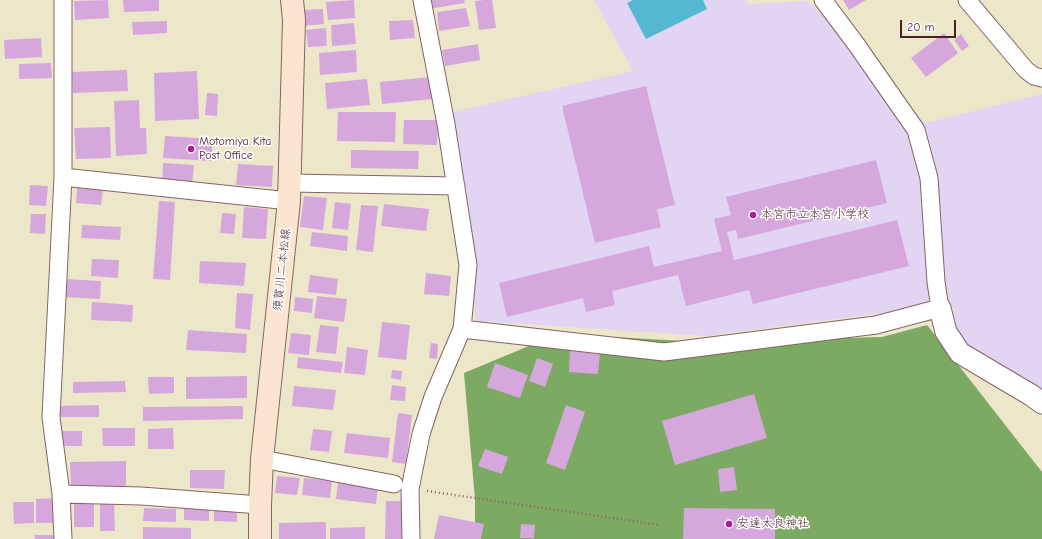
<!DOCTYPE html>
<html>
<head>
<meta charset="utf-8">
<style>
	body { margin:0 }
	#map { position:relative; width:1042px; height:539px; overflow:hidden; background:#ede7ca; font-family:"Comic Neue",sans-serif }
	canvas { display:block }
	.scale { position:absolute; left:900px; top:20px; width:56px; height:18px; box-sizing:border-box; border:2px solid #4a1f2b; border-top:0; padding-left:5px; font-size:12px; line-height:14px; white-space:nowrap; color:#4a1f2b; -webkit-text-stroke:3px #fff; paint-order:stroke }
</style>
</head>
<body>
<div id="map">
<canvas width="1042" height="539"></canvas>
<div class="scale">20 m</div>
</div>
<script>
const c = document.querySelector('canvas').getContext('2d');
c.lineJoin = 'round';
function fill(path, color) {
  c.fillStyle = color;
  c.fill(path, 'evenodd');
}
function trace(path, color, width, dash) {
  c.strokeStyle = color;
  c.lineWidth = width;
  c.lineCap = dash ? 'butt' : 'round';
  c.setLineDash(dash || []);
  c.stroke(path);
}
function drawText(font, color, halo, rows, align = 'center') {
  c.font = font + ' "Comic Neue","Klee One",sans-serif';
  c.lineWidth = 3;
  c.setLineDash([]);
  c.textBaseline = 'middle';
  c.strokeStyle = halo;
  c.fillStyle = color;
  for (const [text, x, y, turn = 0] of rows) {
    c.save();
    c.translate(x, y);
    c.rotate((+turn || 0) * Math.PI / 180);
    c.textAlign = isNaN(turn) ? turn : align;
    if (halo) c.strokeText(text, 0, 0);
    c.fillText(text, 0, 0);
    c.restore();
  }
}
const built = new Path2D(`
	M594,0H746L748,4L808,1L926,123L1042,94V393L961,342L953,322L954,308H921L706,336L476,321L452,112L633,71Z`);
const forest = new Path2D(`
	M927,325L1042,472V539H475V499L464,373L536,343L614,337L701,342L882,337Z`);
const water = new Path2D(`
	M633,0H703L707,9L646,39L627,3Z`);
const building = new Path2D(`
	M108,0L109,18L75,20L74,1Z
	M123,0H159V11L124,12Z
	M354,0L355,18L328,20L326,2Z
	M428,0H464L465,3L429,9Z
	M484,0H492L496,28L479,30L475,1Z
	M843,0H866L849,10Z
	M466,8L470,26L439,31L437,12Z
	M323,9L324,24L303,26L302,10Z
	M413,20L415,38L390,40L389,21Z
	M167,21V33L133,35L132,22Z
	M354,23L356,44L332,46L331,25Z
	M326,28L327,46L308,47L306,30Z
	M944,33L958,53L926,77L911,58Z
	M961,34L969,46L962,51L954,40Z
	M41,38L42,57L5,59L4,40Z
	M478,44L480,60L445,66L442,50Z
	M356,50L357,72L320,75L319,53Z
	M51,63L52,78L19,79V64Z
	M127,70L128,91L73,93L72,72Z
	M197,71L199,119L155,121L154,73Z
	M431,77L433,99L382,104L380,82Z
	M367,79L370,105L327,109L325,83Z
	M646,86L675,205L657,209L661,227L595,243L562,106Z
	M207,93L218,94L217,116L205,115Z
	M139,100L140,128H146L147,154L116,156L114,101Z
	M338,112H396L395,142L337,141Z
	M404,120H438L437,145L403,144Z
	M110,127L111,158L76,159L74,128Z
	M165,136L213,139L211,161L163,158Z
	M351,150L419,151L418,169L351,168Z
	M876,160L887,203L738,239L736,230L727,232L734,260L897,220L909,266L753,304L749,290L686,306L678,275L612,291L615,305L586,312L583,298L507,317L499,283L649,246L654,267L722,251L714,219L731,215L726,197Z
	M163,163L194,165L192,185L162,183Z
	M238,164L273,166L272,187L236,185Z
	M30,185L48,186L46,206L29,205Z
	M77,188L103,190L101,205L76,203Z
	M304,196L327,198L323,230L300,227Z
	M159,201L175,202L170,280L153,279Z
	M335,202L351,204L348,230L332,228Z
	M384,204L429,209L426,231L381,226Z
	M361,205L378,206L373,252L356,250Z
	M244,207L268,209L266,239L242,238Z
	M222,213L236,214L234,234L220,233Z
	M31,214H46L45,234L30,233Z
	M82,225L121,227L120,240L81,238Z
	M312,232L348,236L347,251L310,246Z
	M92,259L119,260L118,278L91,276Z
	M200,261L246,263L244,286L199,283Z
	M426,273L451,276L449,296L424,294Z
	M310,275L338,279L336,295L308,292Z
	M64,279L101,281L100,299L63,297Z
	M237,293L253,294L250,330L235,328Z
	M317,296L347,299L344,322L314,318Z
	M295,297L313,299L312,313L294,311Z
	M92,302L133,305L132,322L91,320Z
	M382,322L410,325L406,360L378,357Z
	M320,325L339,327L336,354L316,352Z
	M188,330L247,334L246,353L186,350Z
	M291,333L311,335L309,355L288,353Z
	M431,343L438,344L437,359L429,358Z
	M347,347L368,350L365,375L344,373Z
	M570,350L600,353L598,374L569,372Z
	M298,357L343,362L341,373L297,368Z
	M537,358L553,364L545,387L529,381Z
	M495,363L528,375L520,398L487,387Z
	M392,370L402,371L401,380L391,378Z
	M247,376V398L186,399V377Z
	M148,377H174V393L149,394Z
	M125,381L126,392L73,393V382Z
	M392,385L406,387L405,401L390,400Z
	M294,386L336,390L333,410L292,406Z
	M754,394L767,438L675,465L662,421Z
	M99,405V417H57L56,406Z
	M566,405L585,412L565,470L546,463Z
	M243,406V419L143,421V407Z
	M398,413L412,415L406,464L392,462Z
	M102,428H135V446H103Z
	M173,428L174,449H148V429Z
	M313,429L332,431L329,452L310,450Z
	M61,431H82V446H61Z
	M347,433L390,438L388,458L344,453Z
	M485,449L508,457L502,474L478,466Z
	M126,461V488L71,489L70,462Z
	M734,467L737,490L720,492L718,469Z
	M190,470H225L224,489L190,488Z
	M277,476L300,478L297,495L275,493Z
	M304,478L332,481L330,498L302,495Z
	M338,482L378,487L376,504L336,499Z
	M55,498L56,523H36V499Z
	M386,501H403L402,539H385Z
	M13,502H34V523L14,524Z
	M94,502V527H74V503Z
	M100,502H114L115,531H100Z
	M184,507L209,508V521L184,520Z
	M214,507L237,508V522L214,521Z
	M144,508L176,509V522L143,521Z
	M684,508L775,509V539H683Z
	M439,515L484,524L481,539H434Z
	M326,522V539H279V523Z
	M521,524L535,525L534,538H520Z
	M143,527L191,528V539H143Z
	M365,527V539H330V528Z
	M34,535H58V539H35Z`);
const path = new Path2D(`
	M427,491L660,525`);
const minor = new Path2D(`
	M967,0L1026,70L1034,76L1042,78
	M63,177L289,201
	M290,183L456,186
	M462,329L664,352L876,325L940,308L936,282L929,178L916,130L856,44L823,0
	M262,459L394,484
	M61,494L141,496L260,505
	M63,539L61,494L51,417L63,177V0
	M411,539L410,489L421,434L433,397L462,329L468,265L446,124L422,0`);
const tertiary = new Path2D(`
	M940,308L946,332L960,353L1031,395L1042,403`);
const secondary = new Path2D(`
	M260,539V505L262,459L289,201L294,20L292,0`);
const markers = [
	[191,149,4,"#b5179e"],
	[753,215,4,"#b5179e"],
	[729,524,4,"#b5179e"]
];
const poiNames = [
	["Motomiya Kita",199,142],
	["Post Office",199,156],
	["本宮市立本宮小学校",761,215],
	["安達太良神社",737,524]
];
const streetNames = [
	["須賀川二本松線",282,270,-84]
];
fill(built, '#e2d4f3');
fill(forest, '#7caa63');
fill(water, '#55b8d3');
fill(building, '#d6a7dd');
trace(minor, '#836563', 19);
trace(tertiary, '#836563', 23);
trace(secondary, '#836563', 24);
trace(path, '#836563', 2.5, [1, 3]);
trace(minor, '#fff', 17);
trace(tertiary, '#fff', 21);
trace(secondary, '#fce5d0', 22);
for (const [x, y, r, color] of markers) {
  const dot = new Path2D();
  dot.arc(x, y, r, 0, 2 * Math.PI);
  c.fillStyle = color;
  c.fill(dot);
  trace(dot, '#fff', 1.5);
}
drawText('12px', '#4a1f2b', '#fff', poiNames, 'left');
drawText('12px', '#4a1f2b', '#fff', streetNames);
</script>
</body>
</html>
